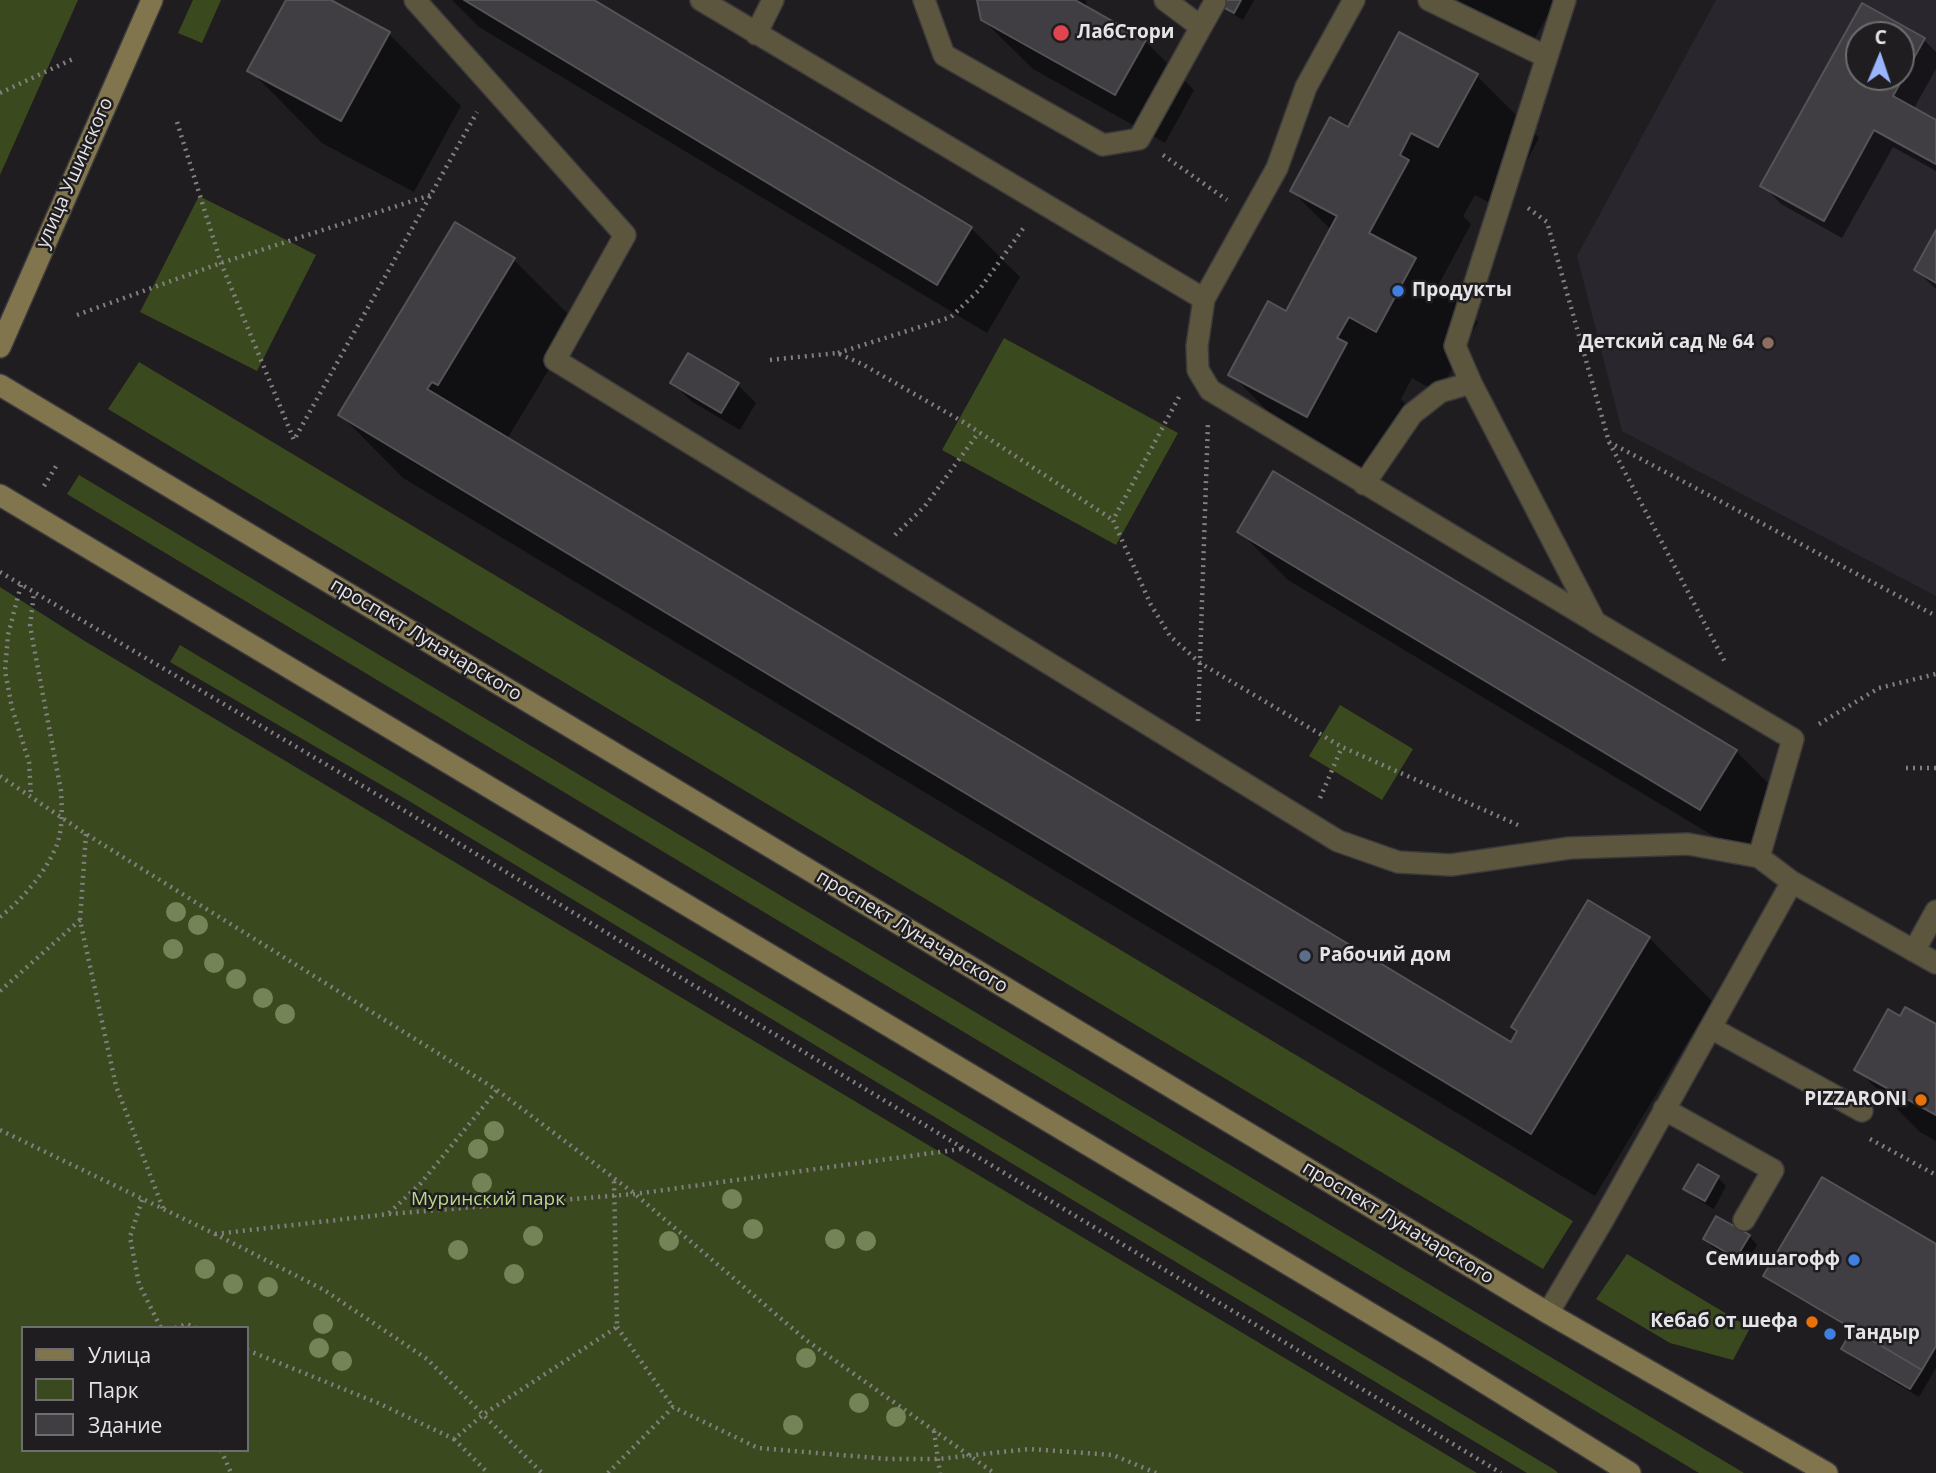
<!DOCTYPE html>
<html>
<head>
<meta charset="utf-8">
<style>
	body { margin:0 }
	#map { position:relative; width:1936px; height:1473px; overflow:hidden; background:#1f1d20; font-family:"Open Sans",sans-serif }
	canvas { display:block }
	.legend { position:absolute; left:21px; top:1326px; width:228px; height:126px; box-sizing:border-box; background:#1f1d20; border:2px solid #6e6d6f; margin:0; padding:9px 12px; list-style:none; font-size:21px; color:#e5e4e6 }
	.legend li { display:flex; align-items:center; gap:14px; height:35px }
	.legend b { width:35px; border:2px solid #6e6d6f }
	.north { position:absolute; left:1845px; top:21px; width:70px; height:70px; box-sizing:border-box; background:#1f1d20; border:2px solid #6e6d6f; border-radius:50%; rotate:2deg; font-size:19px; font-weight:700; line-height:28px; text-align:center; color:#e5e4e6 }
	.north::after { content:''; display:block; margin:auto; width:24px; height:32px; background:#98b5fd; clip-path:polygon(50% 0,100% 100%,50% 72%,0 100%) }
</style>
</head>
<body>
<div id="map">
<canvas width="1936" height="1473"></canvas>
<ul class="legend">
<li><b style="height:9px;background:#81754e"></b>Улица</li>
<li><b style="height:19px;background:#3b4a1e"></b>Парк</li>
<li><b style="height:19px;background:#403e42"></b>Здание</li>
</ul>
<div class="north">С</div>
</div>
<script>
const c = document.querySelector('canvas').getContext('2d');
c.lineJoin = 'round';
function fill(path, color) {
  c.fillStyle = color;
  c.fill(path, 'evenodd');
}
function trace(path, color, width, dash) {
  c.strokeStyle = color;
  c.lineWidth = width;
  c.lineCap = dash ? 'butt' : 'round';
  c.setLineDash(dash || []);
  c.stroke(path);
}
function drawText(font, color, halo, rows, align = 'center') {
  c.font = font + ' "Open Sans",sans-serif';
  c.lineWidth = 5;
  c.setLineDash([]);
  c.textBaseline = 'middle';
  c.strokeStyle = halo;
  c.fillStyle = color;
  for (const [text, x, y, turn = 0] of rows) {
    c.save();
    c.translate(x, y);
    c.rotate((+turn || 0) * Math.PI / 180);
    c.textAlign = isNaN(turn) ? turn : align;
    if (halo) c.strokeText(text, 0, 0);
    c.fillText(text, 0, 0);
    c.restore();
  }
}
const built = new Path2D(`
	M1716,0H1936V596L1622,431L1577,256ZM1859,35H1901V77H1859Z`);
const green = new Path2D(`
	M0,0H78L0,175Z
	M193,0H221L202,43L178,33Z
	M199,196L316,255L257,371L140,312Z
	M1004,338L1178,433L1116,545L942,450Z
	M139,362L1573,1221L1543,1269L108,409Z
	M79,475L1744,1473H1699L67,494Z
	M0,587L83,640L1477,1473H0ZM23,1328H247V1450H23Z
	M180,645L1555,1470L1558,1473H1527L409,801L170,662Z
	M1340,705L1413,749L1382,800L1309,756Z
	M1627,1254L1750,1328L1733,1360L1670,1343L1596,1299Z`);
const shadow = new Path2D(`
	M288,0H327L389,34L461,106L414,192L322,143L250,70Z
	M452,0H592L971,228L1020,277L987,333L479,27Z
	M978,0H1086L1087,9L1145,41L1194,90L1165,143L1033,69L983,20Z
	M1209,0H1254L1243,20Z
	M1450,0H1556L1531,45Z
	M1862,6L1924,40L1936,52V69L1913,110L1936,122V171L1893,147L1842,238L1781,204L1763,185ZM1859,35H1901V77H1859Z
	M1476,75L1539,138L1501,209L1475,195L1463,216L1471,224L1439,284L1478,322L1439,393L1412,378L1401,399L1409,408L1371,479L1293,437L1231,374L1287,313L1331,230L1292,191L1348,129Z
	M456,224L514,260L577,323L507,439L1511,1044L1589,902L1649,938L1712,1001L1595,1196L403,478L341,415Z
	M1936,233V289L1916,270Z
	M689,355L738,385L756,403L740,430L691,401L672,382Z
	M1239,531L1736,751L1785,800L1750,858L1288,580Z
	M1901,1018L1936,1026V1141L1920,1132L1857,1069Z
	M1718,1178L1726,1186L1714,1209L1694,1197L1685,1189Z
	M1749,1236L1757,1245L1745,1266L1713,1248L1705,1239Z
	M1936,1246V1368L1919,1397L1852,1357L1843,1348L1854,1331L1774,1284L1765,1276Z`);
const building = new Path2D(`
	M286,0H331L390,32L341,121L247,71Z
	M464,0H594L972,227L937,285Z
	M977,0H1075L1146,40L1115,95L981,20Z
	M1210,0H1241L1234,13Z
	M1862,3L1925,38L1893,96L1936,120V164L1874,130L1824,221L1760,186ZM1859,35H1901V77H1859Z
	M1399,32L1478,74L1438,147L1411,133L1400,155L1409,160L1369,233L1416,258L1376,332L1349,317L1337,338L1347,343L1307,417L1228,375L1268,301L1286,311L1337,216L1290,191L1330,117L1348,127Z
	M455,222L515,258L438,385L432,382L427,389L1511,1042L1517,1031L1511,1027L1588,900L1650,937L1531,1134L338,415Z
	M1936,230V283L1914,270Z
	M688,353L739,383L721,413L670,383Z
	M1273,471L1737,750L1700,810L1237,532Z
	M1905,1007L1936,1024V1115L1854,1070L1888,1009L1900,1016Z
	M1698,1164L1719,1176L1705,1201L1683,1189Z
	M1822,1177L1936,1244V1346L1922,1370L1763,1276Z
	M1716,1216L1750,1235L1736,1258L1703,1239Z
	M1853,1329L1922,1370L1910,1389L1841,1349Z`);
const path = new Path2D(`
	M0,93L75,58
	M177,122L221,263L294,440L477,112
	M1163,155L1227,200
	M1528,208L1547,222L1609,442L1936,616
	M77,315L221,263L431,195
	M838,353L951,317L979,290L1025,226
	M770,360L837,353L862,364L965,423L1113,520
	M1179,397L1113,520L1151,605L1170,636L1200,663L1342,747L1518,825
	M1609,442L1726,664
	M44,486L58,463
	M895,535L925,506L979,432
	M0,572L405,811L1501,1473
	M21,585L8,635L5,671L12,708L29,762L31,796
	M1198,721L1208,422
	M1819,724L1879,688L1936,674
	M1906,768H1936
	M0,776L86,834L497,1090L635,1194L806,1340L994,1473
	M1320,798L1342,747
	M86,834L80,920L116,1086L164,1211
	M0,917C22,900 45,873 56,847C63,830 62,809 61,791L30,626L34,593
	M0,991L80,920
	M0,1130L215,1234L324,1290L427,1359L542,1473
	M1870,1139L1936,1175
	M142,1200L130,1237L139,1284L161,1328
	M389,1213L421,1183L497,1090
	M215,1234L389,1214L635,1194L961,1149
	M617,1327L673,1407
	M175,1328L187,1324L196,1328
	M247,1350L378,1403L454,1439L484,1414L617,1327L614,1178
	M934,1431L940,1473
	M454,1439L488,1473
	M221,1450L231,1473
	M608,1473L673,1407L758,1448L888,1459H938L1030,1449L1113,1455L1156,1473`);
const lane = new Path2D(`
	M415,0L625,235L555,360L1338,841L1398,862L1451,865L1570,848L1688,844L1759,857L1792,882L1936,963
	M701,0L1204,299
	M924,0L944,55L1103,145L1139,139L1201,27L1165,0
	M1354,0L1306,87L1277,168L1204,299L1197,346L1198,370L1210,390L1594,621
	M1429,0L1547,57
	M1565,0L1455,346L1471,383L1595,622L1793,739L1759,857
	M1201,27L1215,2
	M756,34L773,0
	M1364,484L1412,414L1440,392L1471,383
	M1914,951L1936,911
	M1711,1028L1862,1111
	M1664,1109L1773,1170L1744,1220
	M1548,1313L1603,1220L1792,882`);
const secondary = new Path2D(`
	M0,347L152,0
	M0,385L1548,1313L1827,1473
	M0,495L1435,1352L1630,1473`);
const trees = [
	[176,912],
	[198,925],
	[173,949],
	[214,963],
	[236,979],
	[263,998],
	[285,1014],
	[494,1131],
	[478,1149],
	[482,1183],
	[732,1199],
	[753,1229],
	[533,1236],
	[835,1239],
	[669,1241],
	[866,1241],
	[458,1250],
	[205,1269],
	[514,1274],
	[233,1284],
	[268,1287],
	[323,1324],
	[319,1348],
	[806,1358],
	[342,1361],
	[859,1403],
	[896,1417],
	[793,1425]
];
const markers = [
	[1061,33,9,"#e0444e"],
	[1398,291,7,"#3f7fe0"],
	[1768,343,7,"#8d6e63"],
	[1305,956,7,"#5c6f8a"],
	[1921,1100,7,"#e8710a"],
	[1854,1260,7,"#3f7fe0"],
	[1812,1322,7,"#e8710a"],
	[1830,1334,7,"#3f7fe0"]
];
const poiNames = [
	["ЛабСтори",1077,33],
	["Продукты",1412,291],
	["Детский сад № 64",1754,343,"right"],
	["Рабочий дом",1319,956],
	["PIZZARONI",1907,1100,"right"],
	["Семишагофф",1840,1260,"right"],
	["Кебаб от шефа",1798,1322,"right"],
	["Тандыр",1844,1334]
];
const streetNames = [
	["улица Ушинского",75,173,-66],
	["проспект Луначарского",426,640,31],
	["проспект Луначарского",912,932,31],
	["проспект Луначарского",1398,1223,31]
];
const parkNames = [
	["Муринский парк",488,1200]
];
fill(built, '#2a262e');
fill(green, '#3b4a1e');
fill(shadow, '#0007');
fill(building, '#403e42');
trace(building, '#555356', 2);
trace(lane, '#3b393c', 24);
trace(secondary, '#3b393c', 24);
trace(path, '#817f82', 4.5, [2, 5]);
trace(lane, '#5d563e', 21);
trace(secondary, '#81754e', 21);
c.fillStyle = '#748457';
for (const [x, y] of trees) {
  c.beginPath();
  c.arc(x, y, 10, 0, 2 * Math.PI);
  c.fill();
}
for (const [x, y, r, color] of markers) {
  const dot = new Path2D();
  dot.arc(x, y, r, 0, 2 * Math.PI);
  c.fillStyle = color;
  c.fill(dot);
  trace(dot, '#1f1d20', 2.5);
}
drawText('bold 19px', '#e5e4e6', '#1f1d20', poiNames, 'left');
drawText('19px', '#e5e4e6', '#1f1d20', streetNames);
drawText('19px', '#b9d884', '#1f1d20', parkNames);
</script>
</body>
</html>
